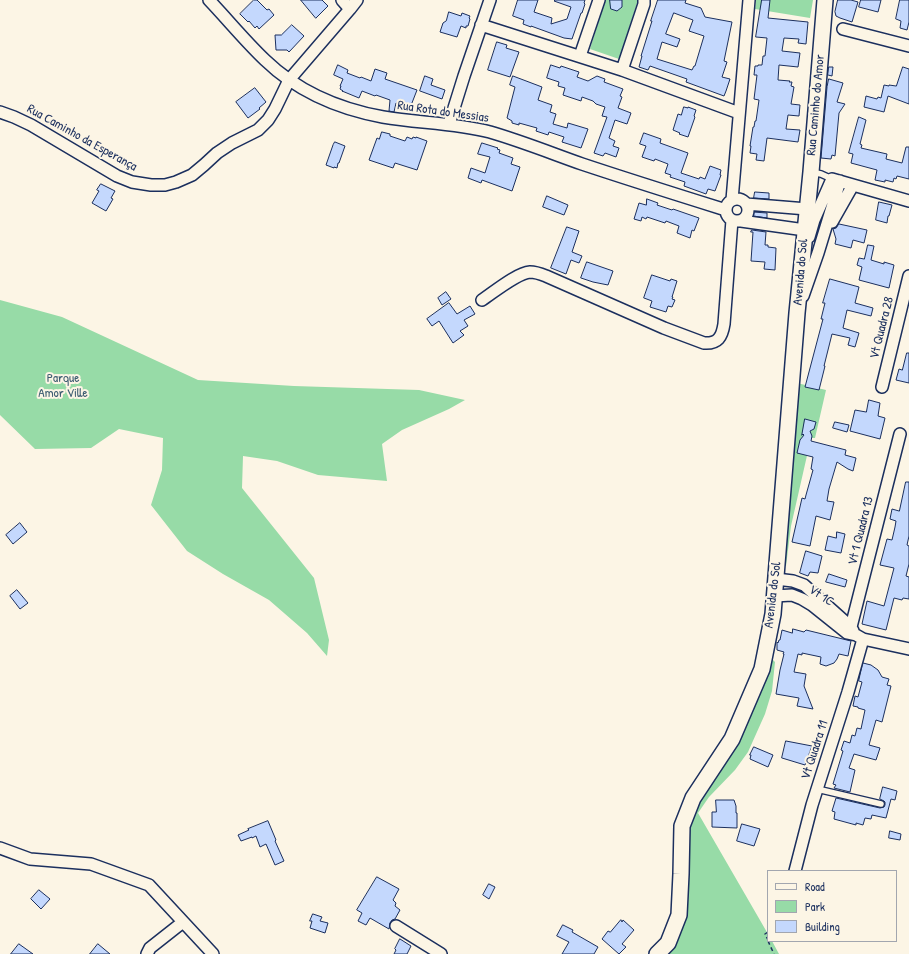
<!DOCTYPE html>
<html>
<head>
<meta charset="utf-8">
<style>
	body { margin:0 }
	#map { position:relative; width:909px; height:954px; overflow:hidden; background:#fcf5e5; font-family:"Patrick Hand",sans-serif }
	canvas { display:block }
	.legend { position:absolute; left:767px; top:870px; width:130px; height:72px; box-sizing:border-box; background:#fcf5e5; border:1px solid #a2a6af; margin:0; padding:5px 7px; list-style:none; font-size:12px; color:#1b2f5e }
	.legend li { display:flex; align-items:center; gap:8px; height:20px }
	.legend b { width:20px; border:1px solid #a2a6af }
</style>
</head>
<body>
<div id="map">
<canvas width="909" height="954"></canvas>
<ul class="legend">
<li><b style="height:5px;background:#fcf5e5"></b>Road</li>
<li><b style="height:11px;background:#97dba7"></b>Park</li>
<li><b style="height:11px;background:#c4d8fd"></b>Building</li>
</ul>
</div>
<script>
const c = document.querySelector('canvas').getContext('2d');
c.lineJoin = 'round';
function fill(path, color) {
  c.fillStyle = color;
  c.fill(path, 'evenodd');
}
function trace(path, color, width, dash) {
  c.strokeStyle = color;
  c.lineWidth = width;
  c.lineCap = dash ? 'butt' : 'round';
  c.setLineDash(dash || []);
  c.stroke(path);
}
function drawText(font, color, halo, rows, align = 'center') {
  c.font = font + ' "Patrick Hand",sans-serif';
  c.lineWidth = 4;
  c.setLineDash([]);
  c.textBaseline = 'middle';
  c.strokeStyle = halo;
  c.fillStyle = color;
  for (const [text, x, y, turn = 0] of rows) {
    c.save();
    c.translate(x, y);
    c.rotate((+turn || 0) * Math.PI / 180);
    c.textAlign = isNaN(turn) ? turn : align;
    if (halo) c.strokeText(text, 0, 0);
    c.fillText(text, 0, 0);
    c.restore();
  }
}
const green = new Path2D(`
	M605,0H638L619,59L590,49Z
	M756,0H813L810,18L755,9Z
	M0,300L62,317L198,380L294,386L419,390L465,400L449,409L402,430L382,444L387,481L318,475L277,461L243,456L242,488L314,578L329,640L327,656L307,633L269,600L223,574L187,551L151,505L162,470L163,438L119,429L91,448L35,449L0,415Z
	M797,383L826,390L815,438H811L791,526L786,566L782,565Z
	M771,658L775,662L772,691L765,714L748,752L735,770L709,797L698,813L768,934V941H772L779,954H660L685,895L689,845L690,818L702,796L726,763L736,746Z`);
const building = new Path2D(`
	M254,0H257L267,10L269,9L274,15L259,29L257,26L255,28L249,21L248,22L240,14Z
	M301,0H322L328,6L316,18Z
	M518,0H538L534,12L552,18L551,24L567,19L571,7L554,1L555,0H585L584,3L585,4L582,13H581L572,39L564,38L531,26V27L523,24L524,20L513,16Z
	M610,0H622V7L617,11L611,9Z
	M658,0H686L685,3L701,8L705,17L732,22L724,61L727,62L722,77L730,79L726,91L724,96L686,82L687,79L650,66L648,70L639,67L642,56H641L652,21H651ZM674,13L693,20L689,31L704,36L695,66H694L692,70L657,59L662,42L677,47L680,39L666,34Z
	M762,0H770L768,18L808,22L806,44L798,43L799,39L784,38L782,51L800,53L798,67L779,65L778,80L790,81L789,82H792L791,86L794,87L791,104L800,105L799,116L788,115L786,129L800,130L798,142L767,138L764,161L756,160L757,154L750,153L751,146H750L753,127H754L755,121H756L759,100L754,99L757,75H754L755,66H758V65H762L763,56H765L767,38L756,37Z
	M838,0H851L858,2L852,22L840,18L836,16L835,12Z
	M861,0H881L878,12L859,7Z
	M900,0H909V22L907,30L900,28L901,21L896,19Z
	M449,12L461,16L462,13L470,16L469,18L470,19L468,26H466V28L461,26L457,37L440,32L443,23L446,21Z
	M292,25L304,36L289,52L287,50H276L275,35H281Z
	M497,42L507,45L506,48L519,52L510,77L488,70Z
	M338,65L348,70L347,73L360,78L361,77L371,81L375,69L387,73L385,79L417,90L410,108L396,103L394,112L389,111L390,100L376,95L375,96L362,91L359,98L342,91H343L340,89L341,86H340L343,79L334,75Z
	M551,65L560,68L561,66L579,72L577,77L588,81L597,76L605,79L604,82L623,89L620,96L622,97L618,108L631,113L627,124L615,120L609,138L615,141L613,146L619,148L616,157L605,153L603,156L594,153L607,117L602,116L605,107L596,104L593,101L582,97L581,101L563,95L565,88L558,86L559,82L547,78Z
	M829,67H833L832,76L828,75Z
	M903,67L909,69V104L888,96L884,112L864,107L866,96L877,99L878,97L881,98L884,85L889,86V85L896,86Z
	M425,76L433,79L431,85L445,90L442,99L420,91Z
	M513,76L542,87L538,100L552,105L550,112L556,114L553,124L567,128L568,123L588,129L581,148L562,142L564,137L549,132L548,135L536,131L537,128L519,123V125L512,123V121L507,118L515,87L510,85Z
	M829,79L843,83L837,102L845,104L839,113L835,156L832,155L831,159L821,158L827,87Z
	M255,88L266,102L259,108L260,109L248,118L236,102Z
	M684,107L688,108V107L696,110L694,116L695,117L688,137L679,134L680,133L673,130L678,114L681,115Z
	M859,117L866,120L860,144L862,145L861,148L887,154L886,159L902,163L906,147H909V179L897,176L896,179L894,178L893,182L885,180V182L875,180L877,170L851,163L853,154L849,153Z
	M382,132L390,134V136L405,141L407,137L412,139L413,137L416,138V137L427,141L417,170L395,163L393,168L369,160L377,138L379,139Z
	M644,133L661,139L660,143L688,153L681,173L699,179L700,177L705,179L710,166L721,170L720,175H721L715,191L708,189L706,194L684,186L685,182L670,177L671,175L665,173L668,164L655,159L654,161L642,157L646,146L640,144Z
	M335,142L345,146L339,163H338L337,168L334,167V168L326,165L333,145Z
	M482,143L498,148L497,149L500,150L499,153L513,158L511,164L520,167L512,191L482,180L481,183L468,178L471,168L485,173L490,157L478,154Z
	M101,184L115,191L111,198L113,199L106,211L92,203L99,191L97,190Z
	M755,192L769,193V199L754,198Z
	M547,196L568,205L564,215L543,207Z
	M647,199L658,203L657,205L672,210L673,209L699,218L694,231L692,230L690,238L677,233L679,226L666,221L665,223L647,217L646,219L642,217L641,221L634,219L639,203L646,205Z
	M879,202L892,205L889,216H888L887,223L876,220Z
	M753,212L767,213V218L753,216Z
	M839,224L867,230L864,243L853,240L851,248L835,244L836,239L833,229L836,228Z
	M567,227L579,231L572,252L582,256L579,263L571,260L566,274L551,268Z
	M752,230L766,232L765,245H768V247L776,248L775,270L764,269L765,262L751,261L753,232H751Z
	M868,245L874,246L871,260L884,264V262L894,265L889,288L859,280L862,267L857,265L859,258L864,259Z
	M587,262L613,271L608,285L593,282L581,278Z
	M652,275L670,281L671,279L677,281L672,297H673L672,299L675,300L672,307L668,306L666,312L650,307L652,301L644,298Z
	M830,279L859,287L855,303L873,308L871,316L847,310L843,328L859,333L855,347L848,345L850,338L832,334L824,366H825L819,390L805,387L823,319H821L825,303H823Z
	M446,292L451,299L442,305L438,298Z
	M449,303L457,314L470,306L475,314L464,320L468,326L460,331L464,335L453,343L439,321L432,326L427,319Z
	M907,353H909V383L896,380L899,369L902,370Z
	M869,400L880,403L878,416L885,418L880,439L850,431L855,410L866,412Z
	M805,419L816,422L814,429L810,431L812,436L811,441L846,450L845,455L856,458L853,471L848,469L837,462L829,489L827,501L834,502L830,520L816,516L810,546L792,542L802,498L805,499L806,495L813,470L811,469L813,457L797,453L800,440L804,435L803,434L802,435Z
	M835,422L849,425L847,432L833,428Z
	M906,482H909V536L907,545L909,546V564L906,576L909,577V599L903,598L902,600L894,598L886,630L862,624L867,601L884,606L894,568L880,565L887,539L892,540L895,527L896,521L890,519L892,509L899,511Z
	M20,523L27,532L13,544L6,535Z
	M837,532L845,534L841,553L825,550L828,536L836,538Z
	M806,551L822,556L818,573L810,572L808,576L800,573Z
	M829,574L847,580L845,587L826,582Z
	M17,590L28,603L20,609L10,596Z
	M793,629L804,632L806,630L851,641L848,656L839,654L837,659L834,663L826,666L820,664L821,657L802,653V655L798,654L794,672L806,674L804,686L813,709L797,706L799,698L776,694L780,670L784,654H783L784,652L777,650V642L778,643L779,640H780L782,630L792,633Z
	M863,663L871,665L878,670L882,677L889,679L887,685L891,686L882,722L876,720L869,745L880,748L876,760L854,754L849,768L855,770L850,792L834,788L836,785L833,784L843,751L841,750L844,741L850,743L852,735L855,736L857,728L861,729L865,710L858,708V707L853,706L855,696L858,697L862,682L859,681Z
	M786,741L812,746L805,765L782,758Z
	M754,747L773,755L768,767L750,759L751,755H750Z
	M883,787L897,791L895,800L891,799L886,818L872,815L871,819L865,818L863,825L856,823V825L834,819L835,812L832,811L836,798L880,808L884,807L885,805V802L884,801L880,799Z
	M716,800H734L736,806V813H737V828L712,827V812H716Z
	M268,821L276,840L275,841L284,861L275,865L266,844L260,847L256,836L252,838V837L241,841L238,835L249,830L248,829Z
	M742,824L760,829L754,846L737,841Z
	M890,831L901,834L900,840L889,838Z
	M377,877L399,889L393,900L396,903L395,906L400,910L395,919L392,920L390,923L389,929L370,918L366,925L358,921L362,913L357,910Z
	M489,884L495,887L489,899L483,895Z
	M39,890L50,899L41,909L31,899Z
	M313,914L322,917L320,921L328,923L325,933L310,928L312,921H310Z
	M621,920L622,922L623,920L634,930L622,944L626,947L619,954L602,939L608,931L610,932Z
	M563,925L573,930L572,932L598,947L594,954H562L569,942L557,936Z
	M400,939L411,946L407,954H394L396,950L395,949Z
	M19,944L33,954H11Z
	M98,944L110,954H90Z`);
const path = new Path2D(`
	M768,932L765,934L768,940
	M768,941L774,954`);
const lane = new Path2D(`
	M811,172L821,174L832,179
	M817,789L881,804`);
const street = new Path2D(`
	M209,0C228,20 245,41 265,60C297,91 339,109 383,117C419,123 455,123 490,132C521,141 551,153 582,164C630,180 678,195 726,210
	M342,0L350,9
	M481,25L622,70L739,113
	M843,29L909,46
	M580,56L599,0
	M622,70L644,4V0
	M0,112L14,117L31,125L117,176L132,182L151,185H165L176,182L192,175L204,165L217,153L232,143L258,130L268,120L275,109L289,80L350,9L357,0
	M449,124L464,76L490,0
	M726 210a11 11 0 1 1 22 0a11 11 0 1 1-22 0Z
	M732,200L749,0
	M746,204L807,209
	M741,221L805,230
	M832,222L853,185
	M809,237L814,220L832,179L909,201
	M803,296L818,253L840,181
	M482,300C494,292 517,273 530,272C536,272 541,274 546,276L664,328L704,343C718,344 722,337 724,324L732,220
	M882,387L909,276
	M776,579L793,581L804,585L851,627L853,631
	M774,596L792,595L802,599L812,605L847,633L856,635L863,639L909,649
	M847,633L851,627L900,434
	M0,848L30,859L91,864L149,885L213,954
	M795,871L812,805L848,692L863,639
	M396,926L441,954
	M147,954L150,948L183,922`);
const secondary = new Path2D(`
	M657,954L668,943L679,915L681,874L682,826L693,798L732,739L762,669L773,614L797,313L811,172L825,0`);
const streetNames = [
	["Rua Caminho do Amor",816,105,-85],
	["Rua Rota do Messias",443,112,8],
	["Rua Caminho da Esperança",82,138,29],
	["Avenida do Sol",801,272,-85],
	["Vt Quadra 28",882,328,-76],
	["Vt 1 Quadra 13",861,531,-76],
	["Avenida do Sol",773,595,-83],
	["Vt 1C",821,596,34],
	["Vt Quadra 11",815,750,-72]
];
const parkNames = [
	["Parque",63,379],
	["Amor Ville",63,394]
];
fill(green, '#97dba7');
fill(building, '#c4d8fd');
trace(building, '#1b2f5e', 1);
trace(lane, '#1b2f5e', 8);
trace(street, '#1b2f5e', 14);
trace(secondary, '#1b2f5e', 18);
trace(path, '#1b2f5e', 1.5, [4, 3]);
trace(lane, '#fcf5e5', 5.5);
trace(street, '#fcf5e5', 11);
trace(secondary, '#fcf5e5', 15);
drawText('13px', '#1b2f5e', '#fcf5e5', streetNames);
drawText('13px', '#3a5a70', '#fcf5e5', parkNames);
</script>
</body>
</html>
